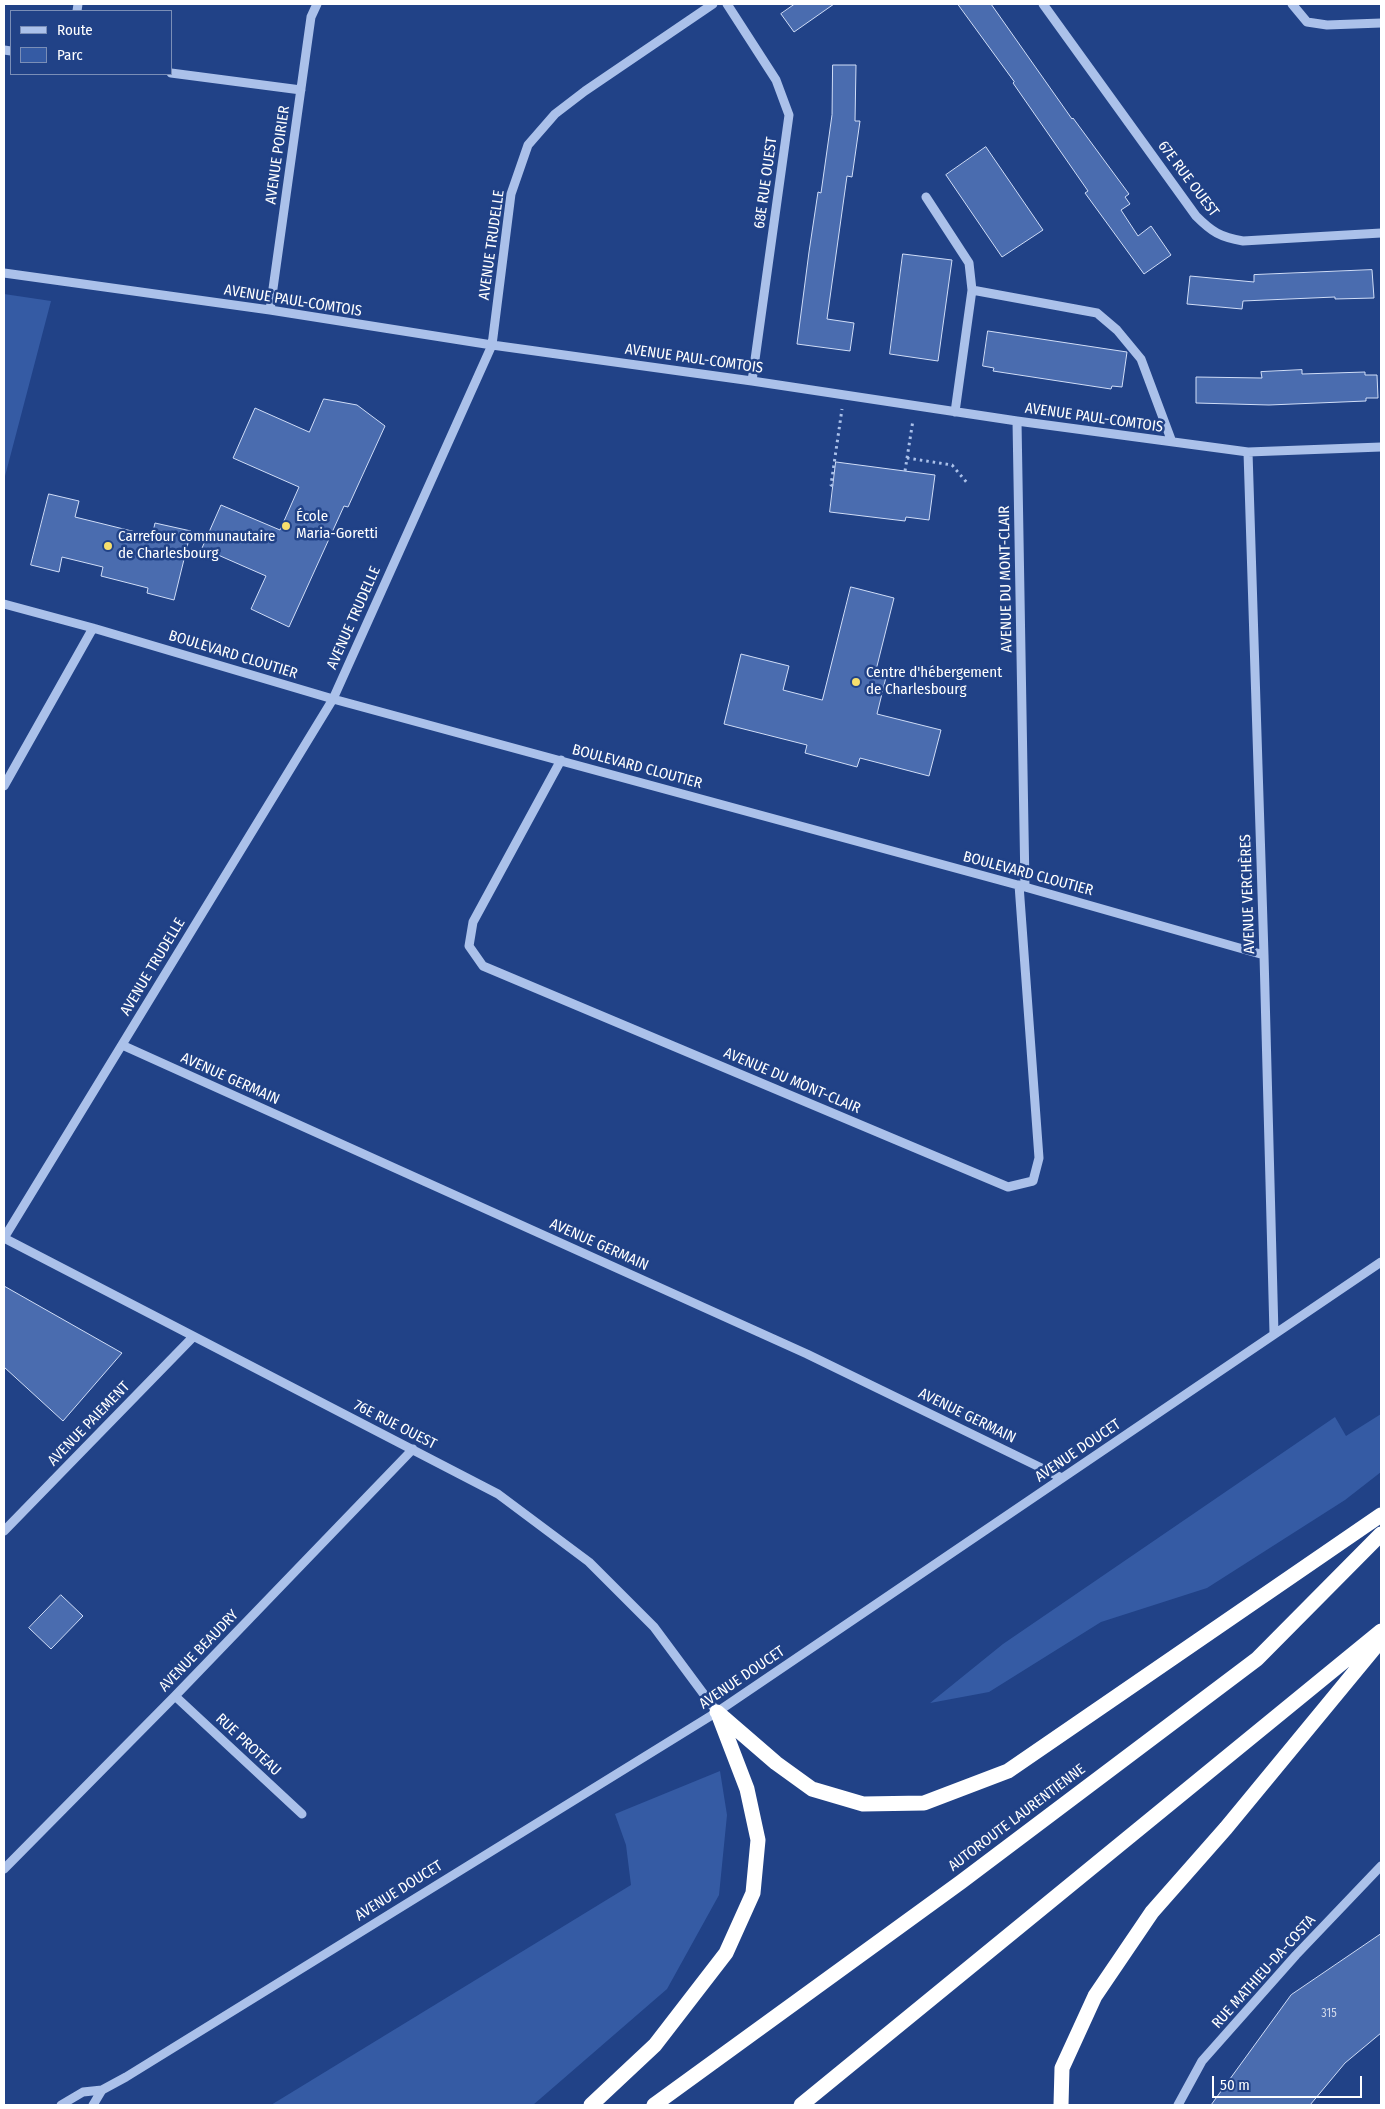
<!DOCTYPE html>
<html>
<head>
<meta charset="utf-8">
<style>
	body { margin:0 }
	#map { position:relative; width:1385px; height:2109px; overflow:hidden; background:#214287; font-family:"Fira Sans Condensed",sans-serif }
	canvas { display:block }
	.frame { position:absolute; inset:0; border:5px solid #fff; pointer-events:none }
	.legend { position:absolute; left:10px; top:10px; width:162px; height:65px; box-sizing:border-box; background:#214287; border:1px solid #7a8eb7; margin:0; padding:6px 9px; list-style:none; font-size:15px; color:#fff }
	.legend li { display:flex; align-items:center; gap:10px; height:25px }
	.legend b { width:25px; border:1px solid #7a8eb7 }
	.scale { position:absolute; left:1212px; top:2076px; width:150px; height:22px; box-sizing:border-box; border:2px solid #fff; border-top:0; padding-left:6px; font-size:15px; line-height:18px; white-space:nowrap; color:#fff; -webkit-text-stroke:4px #214287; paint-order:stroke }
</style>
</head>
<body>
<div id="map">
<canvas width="1385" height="2109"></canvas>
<div class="frame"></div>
<ul class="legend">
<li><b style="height:6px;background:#abc1ea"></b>Route</li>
<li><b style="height:14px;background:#355ba4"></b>Parc</li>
</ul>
<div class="scale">50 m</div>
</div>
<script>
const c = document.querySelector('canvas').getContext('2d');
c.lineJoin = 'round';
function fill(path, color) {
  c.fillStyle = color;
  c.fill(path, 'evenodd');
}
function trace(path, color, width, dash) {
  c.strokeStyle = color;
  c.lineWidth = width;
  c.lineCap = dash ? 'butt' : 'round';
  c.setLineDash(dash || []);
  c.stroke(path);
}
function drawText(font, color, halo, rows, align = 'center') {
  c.font = font + ' "Fira Sans Condensed",sans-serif';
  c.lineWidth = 5;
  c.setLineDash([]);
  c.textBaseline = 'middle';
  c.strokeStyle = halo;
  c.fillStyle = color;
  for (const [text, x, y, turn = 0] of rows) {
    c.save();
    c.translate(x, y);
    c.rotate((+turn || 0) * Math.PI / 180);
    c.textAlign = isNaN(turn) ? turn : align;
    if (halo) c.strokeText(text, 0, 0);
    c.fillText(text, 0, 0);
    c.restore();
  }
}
const green = new Path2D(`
	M4,294L51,301L4,480Z
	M1381,1414V1472L1345,1500L1207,1588L1101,1622L989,1692L930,1703L1003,1644L1335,1417L1346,1436Z
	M720,1771L727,1815L719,1895L667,1989L533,2105H271L631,1885L626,1845L615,1814Z`);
const building = new Path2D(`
	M795,4H834L794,32L781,14Z
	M958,4H991L1072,119L1073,118L1129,194L1125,197L1130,204L1121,210L1138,236L1151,226L1171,255L1144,274L1085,193L1088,191L1013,83L1014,82Z
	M833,65H856L855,121H860L852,177L847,176L827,319L854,323L850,351L797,344L809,252L818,192L821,193L832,115Z
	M986,147L1043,230L1002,257L946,175Z
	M903,254L952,260L938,361L890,354Z
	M1372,270L1374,298L1335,299V297L1243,301L1242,309L1187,304L1190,276L1254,282V275Z
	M988,331L1127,352L1122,387L1112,386L1111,389L993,371L994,368L983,366Z
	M1302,370V374L1365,372V375H1377L1378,398H1366V401L1269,405L1196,403V377L1262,378L1261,372Z
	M324,399L357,405L385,426L348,507L344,506L289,627L251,609L266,576L202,548L221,505L280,530L299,487L233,458L255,408L309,432Z
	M836,462L935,475L929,520L906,517L905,521L830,512Z
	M49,494L79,501L75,517L152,536L155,523L191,531L174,600L147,593L148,588L101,576L103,567L62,557L59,572L31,565Z
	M851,587L894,598L876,670L887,673L877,714L941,730L929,776L860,758L857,767L805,753L807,745L724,724L741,654L789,666L783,690L822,700Z
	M4,1286L122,1353L63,1421L4,1367Z
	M61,1595L83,1616L51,1649L29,1628Z
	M1381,1934V2033L1345,2063L1310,2105H1211L1291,1995Z`);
const path = new Path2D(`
	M907,458L952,465L968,484
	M905,471L913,420
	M833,486L831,485L842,409`);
const minor = new Path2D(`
	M727,4L776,80L789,115L752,381
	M1043,4L1196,216C1212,232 1220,237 1243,241L1381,233
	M1292,4L1307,22L1327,25L1381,23
	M77,11L78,4
	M4,50L11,51
	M171,73L301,90
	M926,197L969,263L972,290L955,412
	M4,273L270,310L492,345L752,381L1017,421L1248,452L1381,447
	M972,290L1097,313L1117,330L1141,359L1172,442
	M270,310L311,17L317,4
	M1017,421L1025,887
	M1248,452L1264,955L1274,1334
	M4,604L93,628L333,699L1025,887L1264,955
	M561,760L473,922L469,946L483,966L1008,1187L1033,1181L1039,1158L1019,885
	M4,786L93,628
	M122,1045L807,1354L1062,1478
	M4,1238L333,699L492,345L511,194L528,145L555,114L585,91L713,4
	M4,1238L498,1494L589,1562L654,1627L717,1712
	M4,1531L193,1337
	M175,1696L302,1814
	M4,1869L175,1696L413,1449
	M61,2105L83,2092L102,2090L126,2077L717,1712L1381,1262
	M93,2105L102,2090
	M1178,2105L1202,2061L1296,1955L1381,1866`);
const highway = new Path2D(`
	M717,1712L776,1763L812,1789L863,1804L924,1803L1008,1771L1381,1515
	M591,2105L655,2045L726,1953L753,1893L758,1840L747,1789L719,1716
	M654,2105L961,1882L1257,1659L1381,1534
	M801,2105L1381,1631
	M1061,2105L1062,2068L1095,1996L1152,1912L1226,1828L1381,1640`);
const markers = [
	[286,526,5,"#f6de6d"],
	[108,546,5,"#f6de6d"],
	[856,682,5,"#f6de6d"]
];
const numberNames = [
	["315",1329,2014]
];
const streetNames = [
	["AVENUE POIRIER",278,155,-82],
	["67E RUE OUEST",1188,179,53],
	["68E RUE OUEST",766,183,-82],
	["AVENUE TRUDELLE",492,245,-82],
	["AVENUE PAUL-COMTOIS",293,301,9],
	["AVENUE PAUL-COMTOIS",694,359,8],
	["AVENUE PAUL-COMTOIS",1094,418,8],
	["AVENUE DU MONT-CLAIR",1006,579,-91],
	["AVENUE TRUDELLE",354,618,-66],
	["BOULEVARD CLOUTIER",233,655,17],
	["BOULEVARD CLOUTIER",637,767,15],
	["BOULEVARD CLOUTIER",1028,874,15],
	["AVENUE VERCHÈRES",1248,894,-92],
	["AVENUE TRUDELLE",153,967,-59],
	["AVENUE GERMAIN",230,1079,24],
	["AVENUE DU MONT-CLAIR",792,1081,23],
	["AVENUE GERMAIN",599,1245,24],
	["AVENUE GERMAIN",967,1416,26],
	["AVENUE PAIEMENT",89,1424,-46],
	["76E RUE OUEST",395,1425,27],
	["AVENUE DOUCET",1078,1451,-34],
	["AVENUE BEAUDRY",199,1651,-46],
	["AVENUE DOUCET",742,1678,-34],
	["RUE PROTEAU",248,1745,43],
	["AUTOROUTE LAURENTIENNE",1017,1818,-37],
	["AVENUE DOUCET",399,1891,-32],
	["RUE MATHIEU-DA-COSTA",1264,1972,-48]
];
const poiNames = [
	["École",296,517],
	["Maria-Goretti",296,534],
	["Carrefour communautaire",118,537],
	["de Charlesbourg",118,554],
	["Centre d'hébergement",866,673],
	["de Charlesbourg",866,690]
];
fill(green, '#355ba4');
fill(building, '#4a6caf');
trace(building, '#d0ddf7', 1);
trace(path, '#abc1ea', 3, [2.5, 4]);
trace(minor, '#abc1ea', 9);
trace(highway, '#fff', 15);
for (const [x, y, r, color] of markers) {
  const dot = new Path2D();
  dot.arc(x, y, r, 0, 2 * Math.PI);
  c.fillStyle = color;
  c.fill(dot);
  trace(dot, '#214287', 2);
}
drawText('12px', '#d2daeb', null, numberNames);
drawText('15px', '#fff', '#214287', streetNames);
drawText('15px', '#fff', '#214287', poiNames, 'left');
</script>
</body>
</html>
